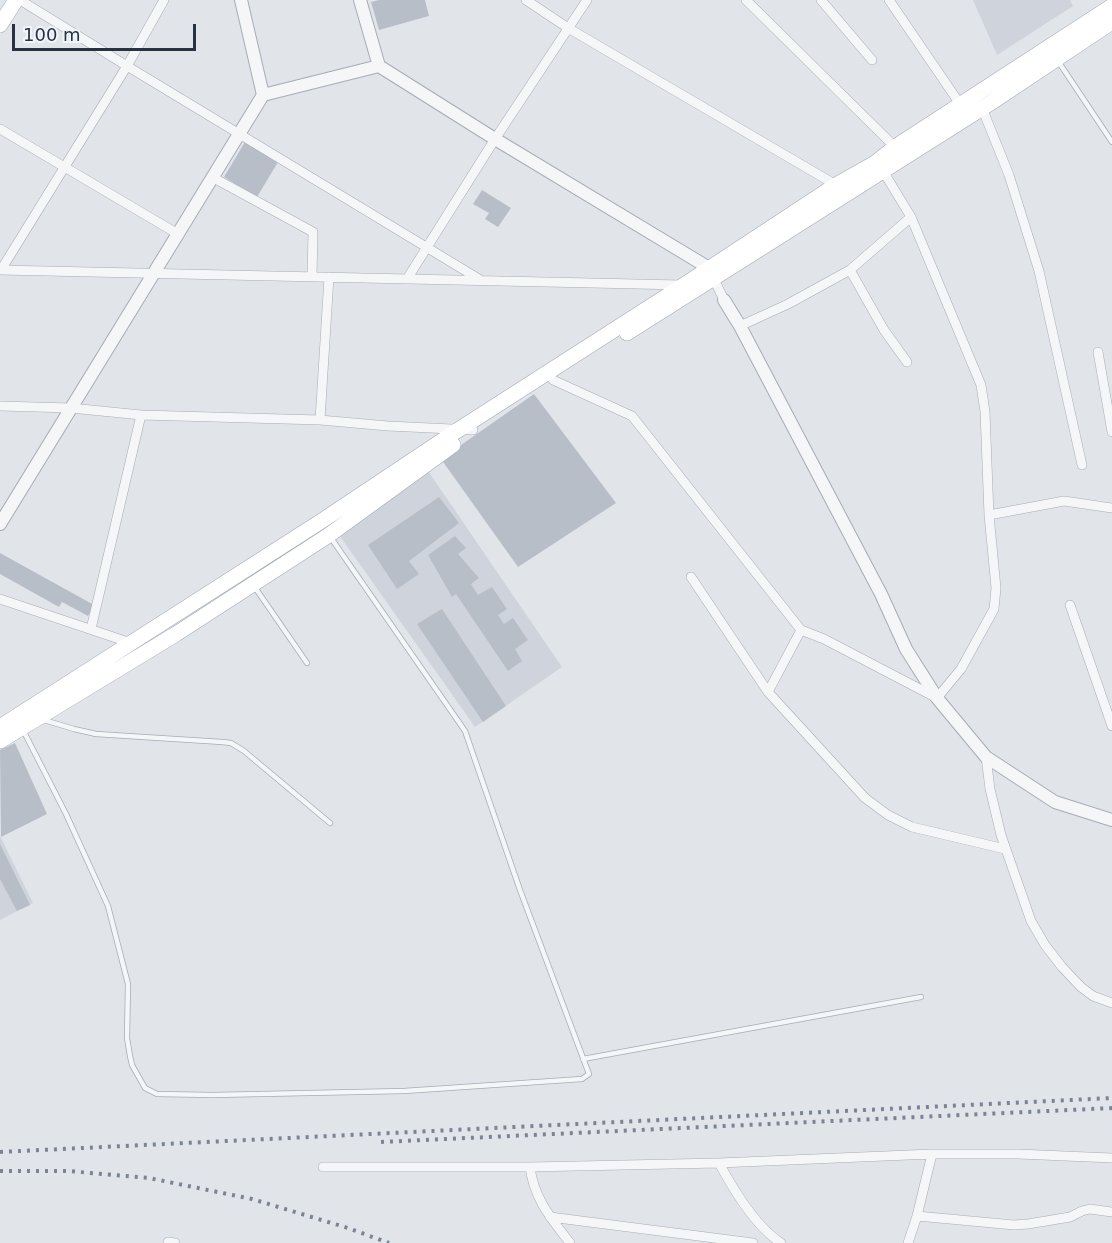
<!DOCTYPE html>
<html>
<head>
<meta charset="utf-8">
<style>
	body { margin:0 }
	#map { position:relative; width:1112px; height:1243px; overflow:hidden; background:#e1e5ea; font-family:"DejaVu Sans",sans-serif }
	canvas { display:block }
	.scale { position:absolute; left:12px; top:24px; width:184px; height:27px; box-sizing:border-box; border:3px solid #293243; border-top:0; padding-left:8px; font-size:18px; line-height:21px; white-space:nowrap; color:#293243; -webkit-text-stroke:4px #f1f4f8; paint-order:stroke }
</style>
</head>
<body>
<div id="map">
<canvas width="1112" height="1243"></canvas>
<div class="scale">100 m</div>
</div>
<script>
const c = document.querySelector('canvas').getContext('2d');
c.lineJoin = 'round';
function fill(path, color) {
  c.fillStyle = color;
  c.fill(path, 'evenodd');
}
function trace(path, color, width, dash) {
  c.strokeStyle = color;
  c.lineWidth = width;
  c.lineCap = dash ? 'butt' : 'round';
  c.setLineDash(dash || []);
  c.stroke(path);
}
const built = new Path2D(`
	M973,0H1070L1073,6L997,55Z
	M424,465L562,667L475,727L332,525Z
	M0,836L33,903L0,920Z`);
const building = new Path2D(`
	M379,0H425L429,16L379,30L371,2Z
	M245,142L278,162L257,197L224,177Z
	M482,190L511,208L498,227L485,219L489,213L473,204Z
	M534,394L616,503L518,567L441,459Z
	M439,497L459,523L409,561L419,574L397,589L368,545Z
	M455,536L466,548L458,554L479,578L471,584L478,595L492,587L507,609L498,615L504,624L513,618L528,640L515,649L522,661L508,671L456,594L452,597L428,555Z
	M0,553L94,605L88,616L62,602L59,607L0,574Z
	M442,609L506,706L483,722L417,624Z
	M15,743L47,814L1,837L0,750Z
	M0,844L30,905L17,911L0,879Z`);
const service = new Path2D(`
	M1058,61L1112,142
	M254,586L307,663
	M44,720L74,729L96,734L222,742L231,743L244,751L330,823
	M23,730L66,814L108,906L128,984L127,1038L130,1056L132,1065L145,1088L157,1094L213,1095L404,1091L582,1079L589,1074L520,890L465,731L331,538
	M583,1059L921,997`);
const minor = new Path2D(`
	M164,0L127,66L479,279
	M526,0L568,28L836,185
	M746,0L895,147
	M821,0L872,60
	M889,0L960,104
	M982,108L1009,175L1039,271L1082,465
	M0,129L178,234
	M212,177L313,232L312,276
	M0,270L682,285
	M1,270L127,66L20,0
	M850,270L884,330L907,362
	M712,275L724,300
	M407,279L495,139L587,0
	M740,326L788,304L850,270L911,217
	M1098,352L1112,432
	M553,380L632,416L801,630
	M0,406L71,408L141,415L320,420L388,426L473,430
	M320,420L329,277
	M989,515L1064,501L1112,508
	M691,577L768,692L865,798L888,815L912,827L1005,849
	M0,599L131,643
	M1070,605L1112,726
	M91,629L141,415
	M768,692L801,630L824,639L937,698L961,669L994,609L996,588L989,515L985,412L981,385L911,217L883,171
	M986,757L990,789L1001,835L1031,921L1045,945L1062,967L1081,987L1093,996L1112,1003
	M719,1163C733,1189 756,1227 781,1243
	M323,1167H530L719,1163L932,1154H1018L1112,1158
	M530,1167C534,1199 551,1218 570,1243
	M917,1216L1014,1225L1028,1224L1070,1217L1082,1211L1090,1209L1112,1212
	M550,1217L753,1243
	M168,1242L175,1243
	M908,1243L917,1216L932,1154`);
const tertiary = new Path2D(`
	M360,0L379,66
	M263,95L379,66L495,139L709,268
	M724,300L740,326L881,594L906,649L937,698L986,757L1055,802L1112,820
	M0,524L263,95L241,0`);
const primary = new Path2D(`
	M0,25L16,0
	M627,333L992,102L1112,22
	M0,727L320,522L458,430L684,285L836,185L875,163L895,147L1112,6
	M0,741L176,634L329,535L453,445`);
const rail = new Path2D(`
	M381,1142L1112,1108
	M0,1152L1112,1098
	M0,1171H68L149,1178L252,1199L348,1228L389,1243`);
fill(built, '#cfd4dc');
fill(building, '#b8bec8');
trace(service, '#a6acb5', 6);
trace(minor, '#a6acb5', 10);
trace(tertiary, '#a6acb5', 14);
trace(primary, '#a0a9b7', 16);
trace(service, '#f4f6f8', 4.5);
trace(minor, '#f4f6f8', 9);
trace(tertiary, '#f4f6f8', 12);
trace(primary, '#fff', 15);
trace(rail, '#7a8495', 4, [3, 6]);
</script>
</body>
</html>
